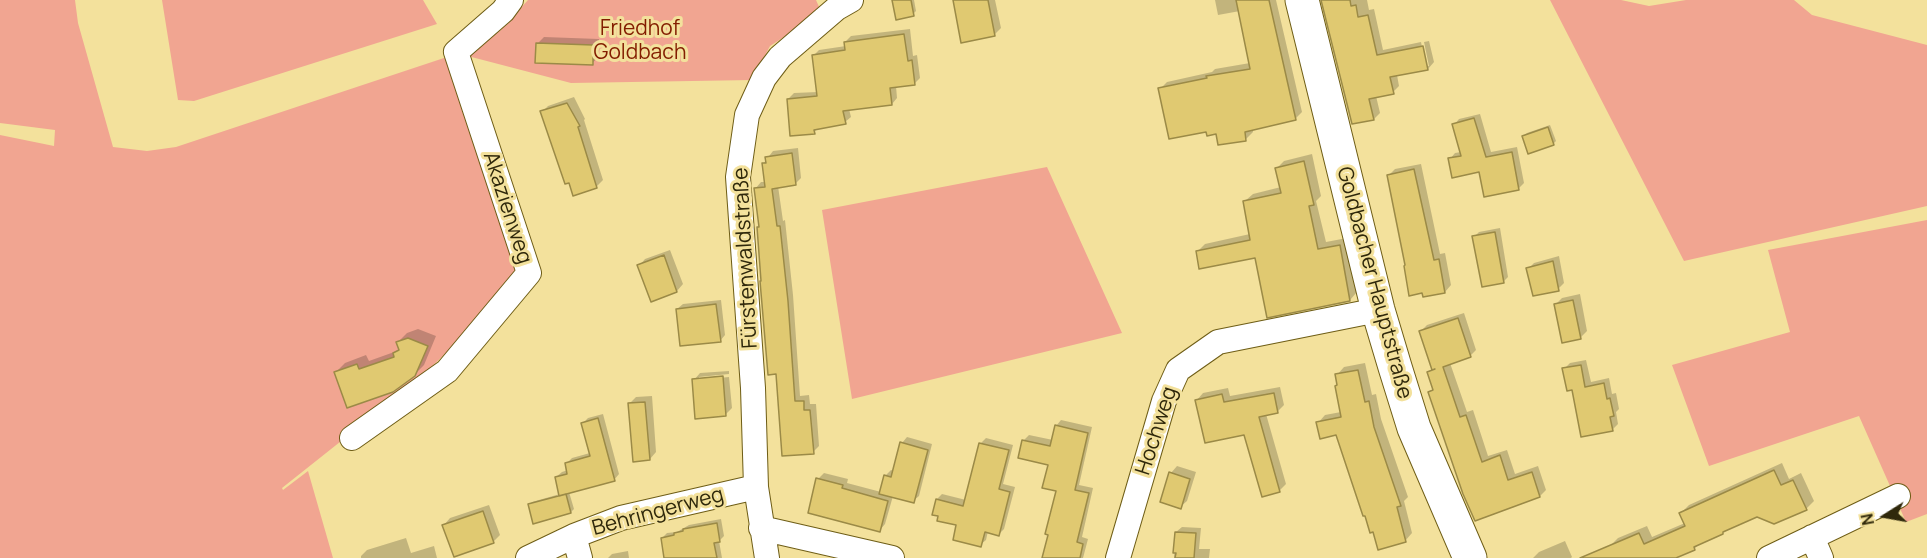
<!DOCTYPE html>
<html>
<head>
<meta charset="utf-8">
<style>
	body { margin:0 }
	#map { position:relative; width:1927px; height:558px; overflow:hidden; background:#f3e19c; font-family:Manrope,sans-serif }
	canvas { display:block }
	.north { position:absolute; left:1855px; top:486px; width:60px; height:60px; -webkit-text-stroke:4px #f3e19c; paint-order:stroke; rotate:259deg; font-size:16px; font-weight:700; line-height:24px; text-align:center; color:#2f280b }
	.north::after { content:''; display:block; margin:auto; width:21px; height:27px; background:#2f280b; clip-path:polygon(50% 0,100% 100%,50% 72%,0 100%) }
</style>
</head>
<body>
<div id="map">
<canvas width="1927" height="558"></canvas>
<div class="north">N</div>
</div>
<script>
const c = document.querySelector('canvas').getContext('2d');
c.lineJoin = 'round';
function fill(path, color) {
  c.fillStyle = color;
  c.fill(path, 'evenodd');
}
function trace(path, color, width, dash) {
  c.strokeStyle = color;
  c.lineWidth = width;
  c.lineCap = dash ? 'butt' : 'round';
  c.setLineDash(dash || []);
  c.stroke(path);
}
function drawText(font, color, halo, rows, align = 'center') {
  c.font = font + ' Manrope,sans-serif';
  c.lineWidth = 6;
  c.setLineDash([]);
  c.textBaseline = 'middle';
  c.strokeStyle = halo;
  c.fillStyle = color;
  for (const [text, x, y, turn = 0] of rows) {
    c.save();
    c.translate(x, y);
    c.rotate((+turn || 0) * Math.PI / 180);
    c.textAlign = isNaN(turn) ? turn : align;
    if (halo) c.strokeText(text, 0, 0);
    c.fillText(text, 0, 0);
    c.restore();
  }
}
const green = new Path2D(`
	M0,0H75L78,23L113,147L147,151L176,147L450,56L520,267L484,316L418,380L282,488L283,490L308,471L333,558H0V135L54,146L55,130L0,123Z
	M162,0H423L437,24L194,101L178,100Z
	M528,0H816L820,9L815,17L770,46L752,80L571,83L460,54L501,30Z
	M1550,0H1621L1649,6L1686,0H1794L1812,15L1927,45V206L1684,261Z
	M1047,167L1122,333L852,399L822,210Z
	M1927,220V514L1906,522L1859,416L1709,466L1672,365L1790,332L1768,250Z`);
const shadow = new Path2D(`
	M893,0H914L916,11L913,14Z
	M955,0H995L1001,28L994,35Z
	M1215,0H1276L1302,112L1295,119L1253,129V132L1246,139L1207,130L1160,89L1167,82L1212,72L1215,69L1250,63L1240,11L1218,15Z
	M1323,0H1367L1369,10L1374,9L1383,50L1421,42L1426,66H1429L1424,42L1429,41L1434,62L1428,69L1397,75L1399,86L1393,92L1376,96L1380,113L1374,119Z
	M910,29L913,56L917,55L920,78L914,84L896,86L897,98L892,104L849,109L851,117L845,122L819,127L814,132L788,99L794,93L818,92L813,56L819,50L846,46L845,42L851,36Z
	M544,37L599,39V57L592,63L537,44Z
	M574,97L585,119L584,120L603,180L597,186L574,194L542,112L548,106Z
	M1480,114L1491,152L1517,147L1524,183L1518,189L1480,170L1450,159L1455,153L1461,152L1454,125L1459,119Z
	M1550,125L1556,141L1553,144L1524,136L1527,133Z
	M798,148L801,178L795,184L778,186L783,221L785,220L793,295L800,396L809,395L810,404H816L819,446L813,452L777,373L755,189L761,182H766L763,164L773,151Z
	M1312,154L1321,196L1316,201L1326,242L1347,238L1357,292L1350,300L1256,256L1197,252L1205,244L1250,234L1245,201L1253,194L1281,187L1277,168L1284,161Z
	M1421,164L1440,254L1445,253L1451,285L1445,292L1389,175L1395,169Z
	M1500,228L1508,277L1503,282L1474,237L1479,232Z
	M670,250L683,284L677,291L639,266L645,259Z
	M1559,256L1564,283L1558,289L1528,269L1534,263Z
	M1580,294L1587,331L1580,338L1556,304L1562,298Z
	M721,300L725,335L720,341L677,309L683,304Z
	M1464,313L1476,350L1470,356L1450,363L1467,412L1473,410L1488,456L1507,450L1515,474L1538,466L1546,490L1540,496L1501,509L1430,392L1434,389L1428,373L1433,368L1420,332L1427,325Z
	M418,329L436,336L424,365L414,375L336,372L345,363L366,355L369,361L397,351L400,348L398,342L407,333Z
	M1586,360L1591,382L1609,378L1612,394L1616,393L1619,409L1616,412L1618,424L1612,430L1573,388L1564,369L1570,363Z
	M1365,363L1372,395L1376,394L1381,419L1408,497L1404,501L1412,533L1405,541L1338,433L1318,423L1325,415L1341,412L1337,375L1344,367Z
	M729,371V374L699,377V380L729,377L732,408L725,415L694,380L700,373Z
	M1280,387L1284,405L1277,412L1266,414L1286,484L1279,491L1246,433L1197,400L1203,393L1228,388L1230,396Z
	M652,396L656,452L650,459L629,404L636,397Z
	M603,414L619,474L614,480L569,492L574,509L571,512L529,505L532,502L560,494L556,477L562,472L568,470L566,464L572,458L590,453L583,423L588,418Z
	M1061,420L1092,427L1079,485L1093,488L1082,537L1088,539L1083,558H1044L1058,490L1050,464L1023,441L1029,435L1053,440L1056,426Z
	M907,437L932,444L919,496L913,501L893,496L885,524L880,530L818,479L824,473L848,479L847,483L881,492L885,476L891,470L894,471L902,443Z
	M986,438L1013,445L1003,484L1015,487L1004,529L999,534L988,531L986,540L980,545L958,524L937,499L942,494L966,500L981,443Z
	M1782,463L1789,479L1801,473L1814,501L1806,509L1757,515L1701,542L1694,549L1672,558H1598L1618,538L1647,526L1652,537L1685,523L1681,513L1689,505Z
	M1177,466L1196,472L1187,501L1180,507L1171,473Z
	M489,505L500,535L493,542L444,525L450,518Z
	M721,519L724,536L719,541L722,558H666L662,538L667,533L677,532L689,525Z
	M1182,527L1201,528L1199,549H1210L1209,558H1174L1176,532Z
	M406,538L411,553L434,546L437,558H361V556L367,550Z
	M1565,541L1572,557L1571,558H1533L1539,552Z
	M628,551L629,558H608L612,554Z`);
const building = new Path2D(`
	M892,0H911L914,16L896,20Z
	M953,0H988L995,36L961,43Z
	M1236,0H1269L1296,120L1245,132L1246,141L1218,145L1216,134L1207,136L1206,132L1169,139L1158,88L1207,78L1206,76L1250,69Z
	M1321,0H1350L1351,6L1356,5L1358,17L1368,15L1377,55L1423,46L1428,70L1390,77L1394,94L1369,99L1374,120L1352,124Z
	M904,34L908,61L912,60L915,85L890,88L892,105L843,111L846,124L814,130L815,134L790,136L787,99L817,96L812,55L845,50L844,42Z
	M536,43L593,45V65L535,63Z
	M567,103L580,126L578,127L597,188L573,196L569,183L565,184L540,111Z
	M1474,118L1486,157L1512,152L1519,190L1484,197L1479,172L1452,178L1448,158L1461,156L1452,124Z
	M1548,127L1554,145L1528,154L1522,136Z
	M792,153L796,185L772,189L777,226H780L788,301L795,401H804V410H810L814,454L782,456L776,374L768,375L760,281H761L757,227H759L754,188L765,187L762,163H766L765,157Z
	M1304,161L1314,205L1309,206L1318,249L1340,245L1350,301L1267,318L1255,258L1199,269L1196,251L1250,240L1243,201L1281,193L1275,168Z
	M1414,169L1434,260L1439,259L1445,293L1423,297L1422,293L1409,296L1404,266L1405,265L1387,175Z
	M1495,232L1504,283L1482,287L1472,236Z
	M664,255L677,292L651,302L637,265Z
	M1553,261L1559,291L1533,296L1526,268Z
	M1573,300L1581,339L1562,343L1554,304Z
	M716,304L721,342L680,346L676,309Z
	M1458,318L1471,357L1443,367L1460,417L1466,415L1482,462L1500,455L1508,480L1532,472L1540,497L1475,521L1463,494L1428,392L1433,390L1427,372L1435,369L1432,370L1419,331Z
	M408,338L428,346L415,376L393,392L347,408L334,372L357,364L359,369L394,357L393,353L399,350L396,342Z
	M1581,365L1585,387L1604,383L1607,399L1610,398L1614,416L1610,417L1613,431L1581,437L1572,390L1567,391L1562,368Z
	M1358,370L1365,402L1369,401L1374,427L1401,506L1397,507L1406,542L1378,550L1373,532L1370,533L1365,516H1363L1336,435L1320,439L1316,422L1341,417L1335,386L1337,385L1335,374Z
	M723,376L726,416L695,419L692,379Z
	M1274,393L1278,413L1259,417L1280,492L1262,497L1244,435L1205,443L1195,400L1222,394L1224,402Z
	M645,402L650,460L633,462L628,403Z
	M598,418L615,481L559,496L555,477L567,474L565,463L590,456L581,423Z
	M1055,425L1088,433L1075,490L1089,493L1077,542L1083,544L1080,558H1042L1048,535L1045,534L1056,491L1042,488L1048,465L1018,458L1022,440L1050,446Z
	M900,442L928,450L914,503L879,494L884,475L891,477Z
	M979,443L1009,450L999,489L1010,492L999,536L985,532L981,547L953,540L956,525L937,521L938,516L932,515L936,499L963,506Z
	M1774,470L1781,485L1793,480L1807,510L1774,524L1757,517L1723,532V534L1694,547L1695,550L1676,558H1580L1639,533L1644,544L1685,526L1679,513Z
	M1169,472L1190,479L1181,509L1160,502Z
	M816,478L843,485L842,488L888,501L880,532L808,513Z
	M566,494L571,513L533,524L528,504Z
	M483,511L494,543L454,557L442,525Z
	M717,523L720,542L714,543L717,558H664L661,538L674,535V533L683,531V529Z
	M1175,532L1196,533L1194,558H1175L1176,553H1173Z`);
const street = new Path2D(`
	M352,438L447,371L529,273L456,52L503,11L511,0
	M761,528L892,558
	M574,536L580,558
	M1812,537L1821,558
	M528,558L574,536L621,518L756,487
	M767,558L756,487L753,388L738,177L747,115L764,78L780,57L837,8L851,0
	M1118,558L1164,401L1178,370L1218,342L1378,310
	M1769,558L1898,496`);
const secondary = new Path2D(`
	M1302,0L1378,310L1395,367L1414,428L1470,558`);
const parkNames = [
	["Friedhof",640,29],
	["Goldbach",640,53]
];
const streetNames = [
	["Akazienweg",507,208,72],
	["Fürstenwaldstraße",746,258,-93],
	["Goldbacher Hauptstraße",1374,283,75],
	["Hochweg",1157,431,-72],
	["Behringerweg",658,512,-15]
];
fill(green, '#f1a591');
fill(shadow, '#0003');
fill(building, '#e0c971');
trace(building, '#9b8a47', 1.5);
trace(street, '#6e5d16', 26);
trace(secondary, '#6e5d16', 35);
trace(street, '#fff', 24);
trace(secondary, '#fff', 33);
drawText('21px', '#831d00', '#f3e19c', parkNames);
drawText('21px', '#2f280b', '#f3e19c', streetNames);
</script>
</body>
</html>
